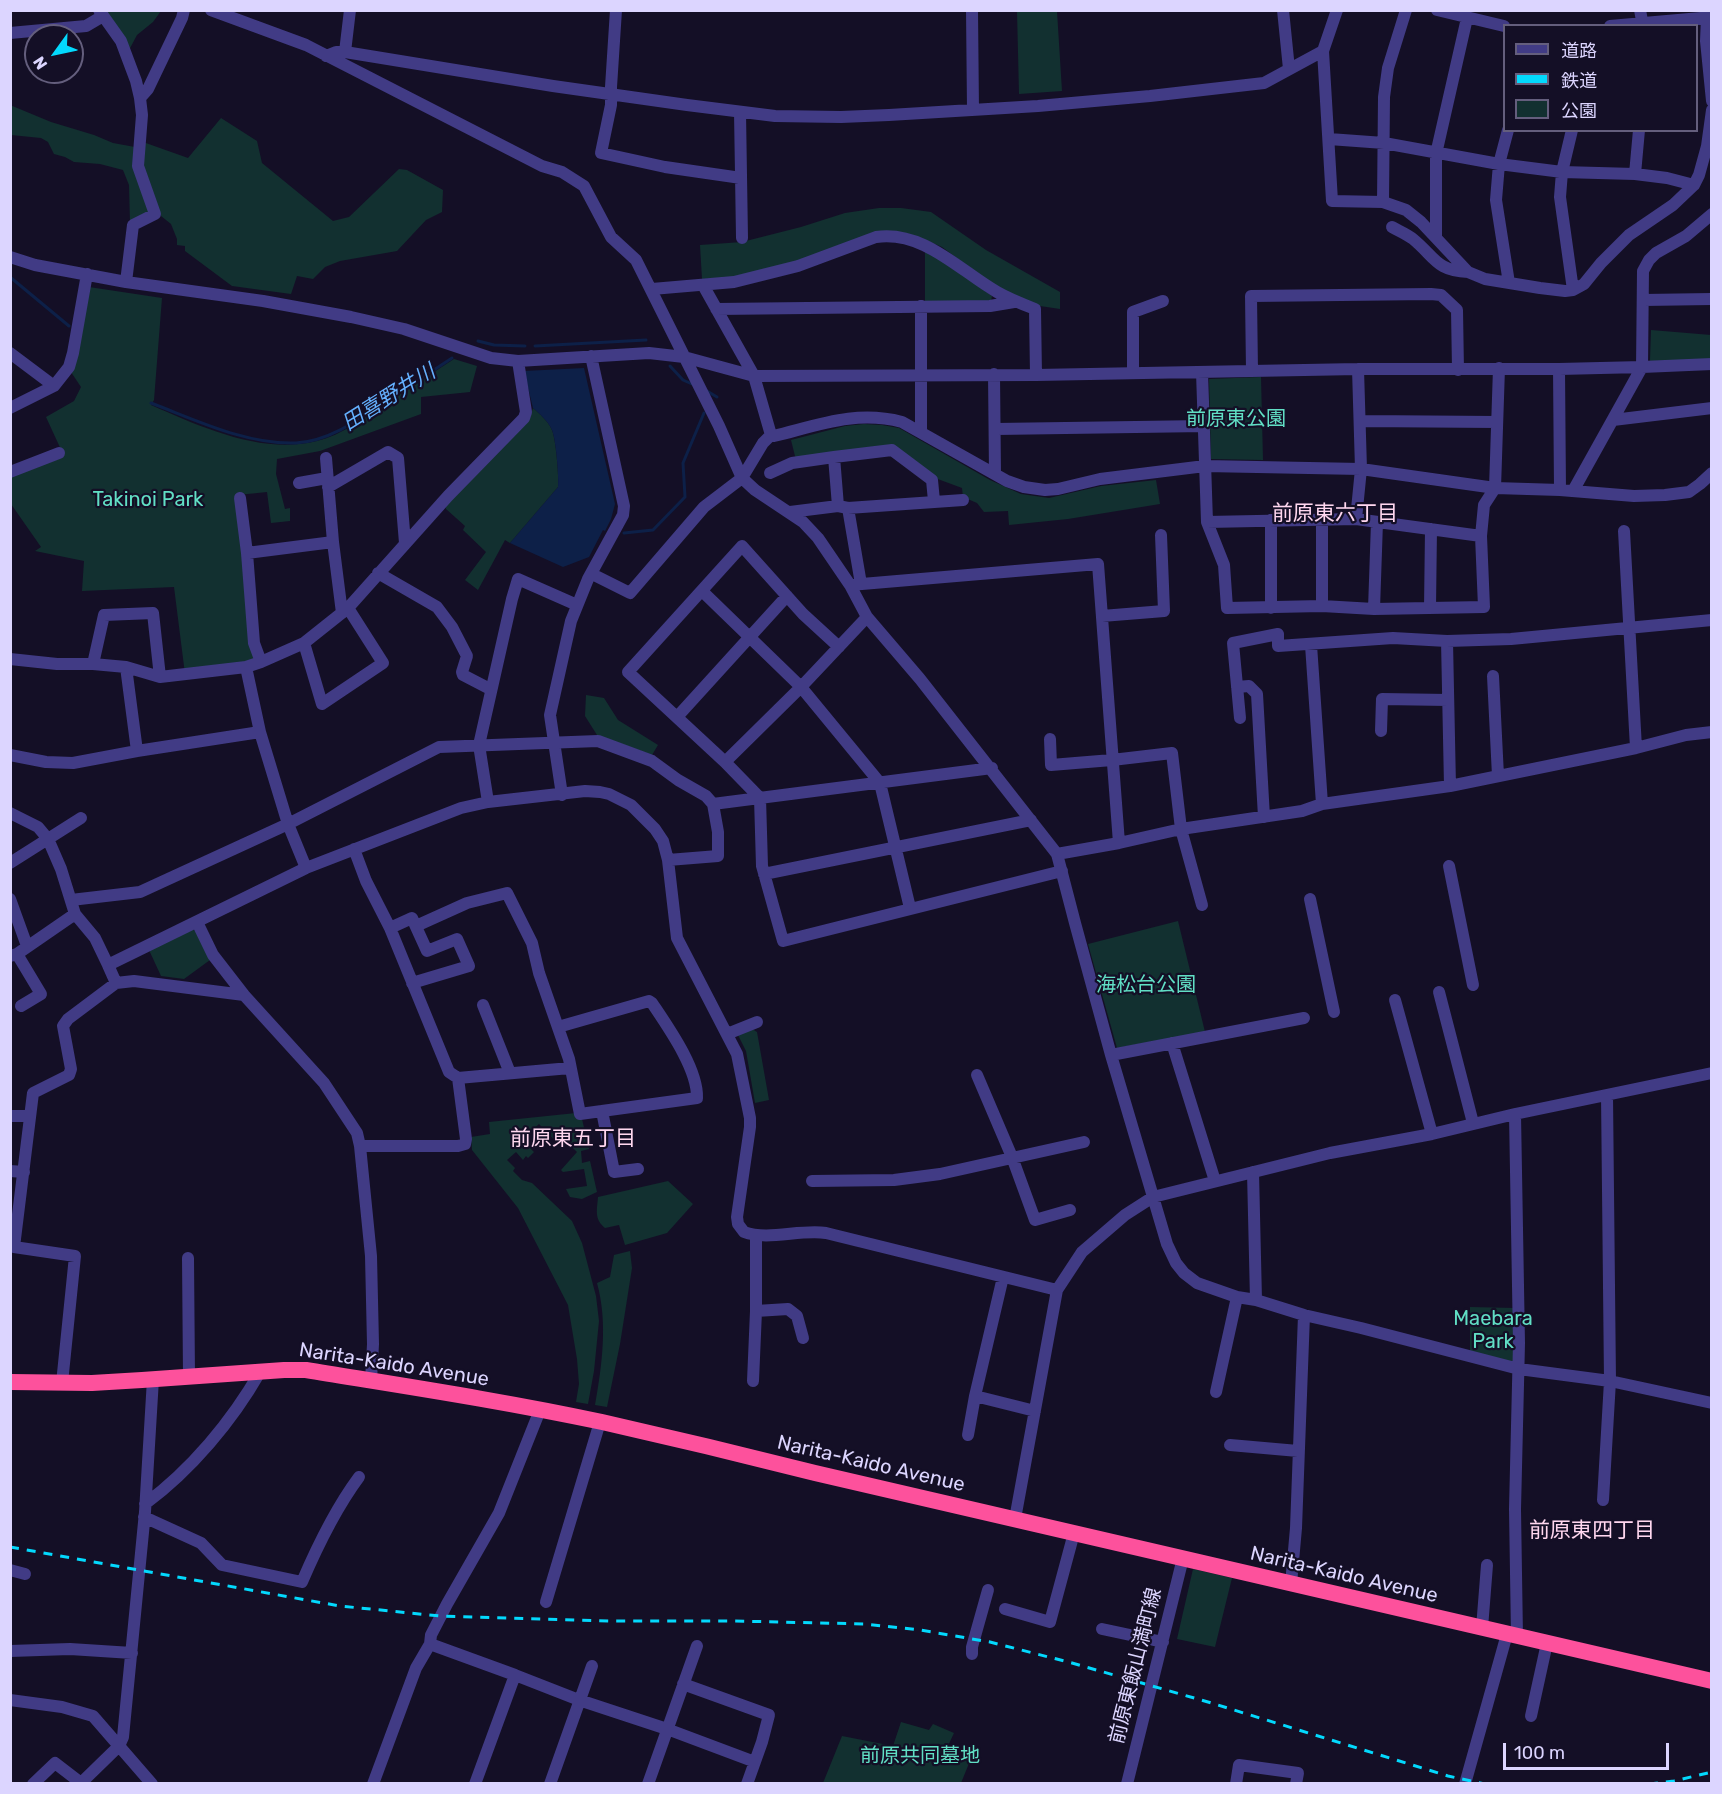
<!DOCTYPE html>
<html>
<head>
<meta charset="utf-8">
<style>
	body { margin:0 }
	#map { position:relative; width:1722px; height:1794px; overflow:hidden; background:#140f26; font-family:Rubik,"Noto Sans JP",sans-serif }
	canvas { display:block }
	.frame { position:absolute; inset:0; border:12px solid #dcd5ff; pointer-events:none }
	.legend { position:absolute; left:1503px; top:24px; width:195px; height:108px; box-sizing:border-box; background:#140f26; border:2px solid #645e7d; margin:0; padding:8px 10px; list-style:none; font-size:18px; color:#dcd5ff }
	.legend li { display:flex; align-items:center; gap:12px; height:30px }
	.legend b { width:30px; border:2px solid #645e7d }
	.north { position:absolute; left:24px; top:24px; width:60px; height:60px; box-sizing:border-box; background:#140f26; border:2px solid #645e7d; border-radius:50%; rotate:237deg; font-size:16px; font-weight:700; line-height:24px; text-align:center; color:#dcd5ff }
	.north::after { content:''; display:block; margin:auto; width:21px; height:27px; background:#03d9fd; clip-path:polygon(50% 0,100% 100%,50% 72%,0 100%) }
	.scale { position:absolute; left:1503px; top:1743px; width:166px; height:27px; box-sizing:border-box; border:3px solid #dcd5ff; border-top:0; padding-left:8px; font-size:18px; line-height:21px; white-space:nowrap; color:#dcd5ff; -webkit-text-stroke:4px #140f26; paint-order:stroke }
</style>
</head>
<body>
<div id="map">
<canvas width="1722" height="1794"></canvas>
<div class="frame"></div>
<ul class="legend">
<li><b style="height:8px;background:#413b85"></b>道路</li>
<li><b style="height:8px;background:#03d9fd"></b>鉄道</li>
<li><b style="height:16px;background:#123030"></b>公園</li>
</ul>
<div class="north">N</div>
<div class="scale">100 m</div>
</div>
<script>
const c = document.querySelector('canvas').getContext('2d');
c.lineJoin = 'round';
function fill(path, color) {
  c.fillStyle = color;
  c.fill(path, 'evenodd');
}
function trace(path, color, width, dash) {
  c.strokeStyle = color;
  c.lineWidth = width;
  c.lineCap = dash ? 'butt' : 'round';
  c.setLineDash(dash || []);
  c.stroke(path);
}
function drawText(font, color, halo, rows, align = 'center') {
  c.font = font + ' Rubik,"Noto Sans JP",sans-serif';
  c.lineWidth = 4.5;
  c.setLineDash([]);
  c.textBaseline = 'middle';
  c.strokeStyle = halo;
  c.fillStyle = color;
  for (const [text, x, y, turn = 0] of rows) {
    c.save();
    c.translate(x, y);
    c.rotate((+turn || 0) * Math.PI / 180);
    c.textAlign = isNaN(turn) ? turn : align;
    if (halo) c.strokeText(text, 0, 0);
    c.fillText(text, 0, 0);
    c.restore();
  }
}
const green = new Path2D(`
	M103,11H161L153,22L137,35L128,52Z
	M1017,11H1057L1062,91L1019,94Z
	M10,105L51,122L94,135L113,143L135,147L151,212L130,222L129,185L123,170L100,164L74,162L65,157L54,154L48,142L41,138L11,135Z
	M221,118L257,141L262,163L333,221L349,217L399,169L407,170L443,190L442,212L426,220L397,251L340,261L325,267L313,279L297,276L291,294L232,286L185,251V246L177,245V239L171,224L161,216L142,165L143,142L188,158Z
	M879,208H901L931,212L986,250L1060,292V309L1040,306L997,288L942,247L928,241L885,232L797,262L733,278L702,279L700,245L742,242L801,227L845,213Z
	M925,251L939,257L992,296L991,301L925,302Z
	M89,287L162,298L154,400L151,405C201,427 262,455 317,441C342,435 364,418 386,404C408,389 431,374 454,359L477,366L470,392L421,397V414L320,451L277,459L276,474L285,509L290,508V521L271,523L267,492L238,495L255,664L185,674L174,587L82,591L84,561L35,551L41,547L11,504L10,476L63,454L46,417L74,401L81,387L71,372Z
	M1651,330L1711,335V360L1651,363L1650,360Z
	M1261,377L1263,460L1211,459L1209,379Z
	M533,408C540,414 548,421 552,430C556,440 559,476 558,487L510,543L505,540L478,590L465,580L486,552L463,530L465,526L446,509L445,505L530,417Z
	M864,424L882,425L899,428L990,480L1021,494L1049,498L1101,486L1156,480L1160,504L1068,519L1009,525L1008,511L984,512L977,503L963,497L962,488L935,478L897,449L796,460L791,440L845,426Z
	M586,695L604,698L618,720L658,745L652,755L597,735L585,716Z
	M1178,921L1205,1032L1117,1048L1088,944Z
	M191,929L196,931L210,960L184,979L161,976L149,950Z
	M752,1029L757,1032L769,1100L755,1103L746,1051L738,1035Z
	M576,1113L582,1119L589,1149L581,1151L582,1163L590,1161L597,1192L582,1199L570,1197L566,1189L587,1186L584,1169L563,1172L561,1170L577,1152L564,1139L558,1144L539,1124L522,1140L534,1152L528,1158L526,1156L523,1160L516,1152L507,1160L515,1168L513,1171L522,1180L532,1183L572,1221L582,1243L596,1296L599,1321L594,1371L588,1404L576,1402L579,1384L577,1359L568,1305L518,1208L472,1150L471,1137L490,1134L489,1122Z
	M668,1181L693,1204L667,1233L625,1245L619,1225L605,1228C594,1219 597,1210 598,1197Z
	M630,1251L632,1268L620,1344L607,1407L595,1405C602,1365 608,1323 597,1283L610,1277L614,1255Z
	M1470,1307L1515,1308L1517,1364L1470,1353Z
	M1193,1569L1232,1578L1215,1647L1177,1639Z
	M901,1722L929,1730L933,1724L954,1733L947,1748L970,1761L961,1783H823L842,1736L893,1746Z`);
const water = new Path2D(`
	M584,368L615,504L611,519L605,531L603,530L589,557L563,567L510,543L558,487C559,476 556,440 552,430C548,421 540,414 533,408L524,371Z`);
const stream = new Path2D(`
	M10,277L69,326
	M478,341L494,345L525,346
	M535,346L646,340
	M670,366L683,380L692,384
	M707,391L717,397
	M151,403C196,420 247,445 296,443C332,441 362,417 390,398C411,385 431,372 452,358
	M624,533L653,530L685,497L683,463L704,413`);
const minor = new Path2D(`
	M99,10L121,41L136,81L140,98L142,115L138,166L155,214L133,225L126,282
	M211,10L306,45L542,166L562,172L584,186L611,237L636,260L719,426L742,478L755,490L803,522L818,538L850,585L867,617L920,679L1057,854L1075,923L1111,1055L1167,1244L1176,1263L1184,1273L1197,1283L1237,1297L1256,1300L1304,1315L1361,1328L1519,1369L1610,1381L1712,1403
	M616,10L611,87V105L601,153L665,167L741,178
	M972,10L973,110
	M1283,10L1289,69
	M1437,10L1504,26
	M1640,10L1643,26
	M1707,17L1706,41L1712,101
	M1610,26L1712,17
	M10,33L86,26L103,16
	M1323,51L1332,201L1383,202L1406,210L1421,222L1468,272L1485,279L1540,288L1565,291L1573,290L1584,284L1601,263L1629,235L1673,205L1694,185L1699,175L1707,146L1712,110
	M345,52L350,10
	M326,56L336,52H345L553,86L687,105L775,116L841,117L889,115L1038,106L1150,96L1264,83L1323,51L1337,10
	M140,98L148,89L182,18L184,10
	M740,112L742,238
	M1508,130L1499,164L1496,200L1509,283
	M1572,130L1562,172L1560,197L1573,290
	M1329,139L1384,143L1499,164L1562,172L1635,174L1667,178L1694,185
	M1635,174L1639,130
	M1383,202L1384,97L1388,68L1406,10
	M1392,227C1399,231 1407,234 1413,239C1435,257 1436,271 1468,272
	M1436,237V154L1467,18
	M10,257L35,265L126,282L263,301L351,317L404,329L491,358L518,361L649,353L684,357L754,376L1036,375L1358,369H1559L1642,367L1643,271L1649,260L1656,253L1686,236L1712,214
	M703,285L754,376L771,435L774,436C819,425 856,410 902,422L1007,481L1024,487L1045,490L1058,489L1100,479L1205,466L1361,469L1495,488L1560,490L1634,496L1665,495L1689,492L1700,484L1712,473
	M652,289L734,282L798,266L876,237C923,230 959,270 997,292C1009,299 1022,304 1035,309L1036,375
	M1643,300L1712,299
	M921,306V432
	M716,309L990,306L1014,302
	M10,353L54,386
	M1559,369L1560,490
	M1252,371L1251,296L1431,294L1441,295L1457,310L1458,370
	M1202,372L1207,522L1224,565L1227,608L1322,606L1374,609L1484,607L1481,536L1484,505L1495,488L1499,368
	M1133,373V312L1163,301
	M994,374L995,474
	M10,408L54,386L69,367L73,353L87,274
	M1613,420L1712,408
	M1361,421L1497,422
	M996,429L1205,426
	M834,457L838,506
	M326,458L333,542L342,613
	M10,472L59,453
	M770,473L792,463L834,457L892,450L932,480L934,501
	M299,483L327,478
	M328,487L388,452L398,458L405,543
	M1573,491L1642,367L1712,364
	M240,498L247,553L254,643L261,662
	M848,508L861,584
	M790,512L838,506L848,508L963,500
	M1356,519L1361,469L1358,369
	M1207,522L1356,519L1481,536
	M1624,531L1636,748
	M247,553L333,542
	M378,573L437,607L452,627L467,656L462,672L463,675L490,689
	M592,574L630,593L704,507L742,478L763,443L771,435
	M850,585L1098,564L1119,843
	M702,591L801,687L880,783L910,908
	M1322,606V520
	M1271,608V520
	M1430,608L1431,529
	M1374,609L1377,522
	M1102,616L1164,611L1161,535
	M1447,641L1450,786
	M304,643L322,704L383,663L348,608
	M1311,645L1322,804
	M839,647L803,614L742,546L628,672L725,762L760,798L762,866L783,941L1062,871
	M10,659L57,664H93L126,667L160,677L246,667L261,662L304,643L348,608L448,496L524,418L526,412L518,361
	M93,664L104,615L153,613L160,677
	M126,667L137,751
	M246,667L260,732L288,824L306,868
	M1493,676L1498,776
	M1237,687L1249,686L1257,694L1264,817
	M677,717L787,596
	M1240,718L1233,643L1278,634V646L1393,638L1447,641L1511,639L1712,620
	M1381,731L1382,699L1448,700
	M1050,739L1051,765L1112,760L1172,753L1181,829L1202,905
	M10,755L46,762L73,763L137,751L260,732
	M725,762L801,687L867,617
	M562,795L550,715L571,621L588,579L623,515L624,506L591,356
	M488,802L479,745L512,599L518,579L577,605
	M713,804L992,768
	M10,813L38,827L48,839L61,869L75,914L95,938L108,965L116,983
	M354,849L366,881L390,928
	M1057,854L1119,843L1181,829L1302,811L1322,804L1450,786L1636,748L1686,735L1712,732
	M10,863L81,818
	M1449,866L1473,985
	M764,874L1031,820
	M10,899L27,946
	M1310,899L1334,1012
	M71,900L140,892L288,824L439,747L598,741L652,761L678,780L706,796L713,804L718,832V856L668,860
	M197,922L213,955L244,995
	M416,926L467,903L507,893L532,943L539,973L569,1059L580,1114L697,1098C698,1069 668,1027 652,1003L649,1001L558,1027
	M17,954L41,994L21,1006
	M10,956L17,954L75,914
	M108,965L306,868L461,808L488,802L585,791L600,792L609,794L631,805L655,829L663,841L668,860L677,938L737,1054L750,1118V1127L737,1217L738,1224L744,1232C768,1241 800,1229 826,1233L1057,1290
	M1439,992L1473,1123
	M1395,1000L1432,1134
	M483,1005L510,1073
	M727,1034L757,1022
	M1172,1043L1215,1181
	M1111,1055L1304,1018
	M977,1075L1012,1157L1035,1220L1070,1210
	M458,1078L570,1068
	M602,1111L614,1172L638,1169
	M1515,1114L1519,1343L1515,1509L1517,1637
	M10,1116H30
	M360,1146H458L465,1144L466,1139L458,1078L449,1072L390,928L412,918L427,951L457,939L469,966L412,983
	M10,1171L24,1172
	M1253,1172L1256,1300
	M812,1181L894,1180L940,1174L1084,1142
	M188,1258L189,1376
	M756,1311L788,1309L797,1316L803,1338
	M753,1381L756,1311V1235
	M62,1383L75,1256L14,1247L33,1093L69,1075L71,1069L63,1026L68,1019L116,983L134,981L244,995L324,1083L357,1133L360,1146L371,1256L373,1344L371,1381
	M1216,1392L1237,1297
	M975,1396L1035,1411
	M968,1435L975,1396L1003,1277
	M1230,1445L1298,1451
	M1603,1500L1610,1381L1607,1095
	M145,1504C191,1470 232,1421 260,1372
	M144,1517L201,1543L222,1565L302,1582C317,1547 336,1508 359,1477
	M1015,1519L1057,1290L1082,1252L1125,1215L1153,1197L1330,1153L1432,1134L1515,1114L1712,1073
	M10,1570L25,1574
	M1291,1584L1296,1528L1304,1315
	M546,1602L600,1422
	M1005,1609L1050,1622L1074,1533
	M1482,1628L1487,1565
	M1102,1629L1163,1642
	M430,1644L515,1675L579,1700L667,1729L755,1762
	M10,1651L70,1649L132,1653
	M972,1654V1647L988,1590
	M683,1684L769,1715L762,1742L747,1784
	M10,1700L62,1707L93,1716L152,1784
	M1531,1716L1547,1643
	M33,1784L55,1763L81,1783L119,1746L123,1737L145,1512L153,1379
	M373,1784L416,1668L430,1644L431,1635L447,1604L499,1513L540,1410
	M475,1784L515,1675
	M550,1784L592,1666
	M648,1784L697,1646
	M1127,1784L1183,1558
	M1236,1784L1239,1765L1298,1773L1296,1784
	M1465,1784L1507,1634`);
const highway = new Path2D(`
	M10,1382L92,1383L142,1380L284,1370H306C404,1386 504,1401 602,1422C673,1438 744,1455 815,1473L1712,1681`);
const rail = new Path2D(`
	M10,1547L340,1606L440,1616L611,1621H735L865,1624L920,1630L990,1642L1072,1663L1208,1702L1448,1776L1485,1784
	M1649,1784L1674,1781L1712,1772`);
const parkNames = [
	["前原東公園",1236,419],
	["Takinoi Park",148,500],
	["海松台公園",1146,985],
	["Maebara",1493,1319],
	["Park",1493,1342],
	["前原共同墓地",920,1756]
];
const streetNames = [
	["Narita-Kaido Avenue",394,1365,9],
	["Narita-Kaido Avenue",871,1464,13],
	["Narita-Kaido Avenue",1344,1575,13],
	["前原東飯山満町線",1136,1666,-76]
];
const waterNames = [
	["田喜野井川",389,398,-32]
];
const neighbourhoodNames = [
	["前原東六丁目",1335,514],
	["前原東五丁目",573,1139],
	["前原東四丁目",1592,1531]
];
fill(green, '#123030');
fill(water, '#0d2048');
trace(stream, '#0d2048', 3);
trace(minor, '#413b85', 12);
trace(highway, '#fd519c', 16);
trace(rail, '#03d9fd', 3, [9, 8]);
drawText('20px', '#61dfc5', '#140f26', parkNames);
drawText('20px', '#dcd5ff', '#140f26', streetNames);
drawText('italic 21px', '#64b0fe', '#140f26', waterNames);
drawText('21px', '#ffd7ef', '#140f26', neighbourhoodNames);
</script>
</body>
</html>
